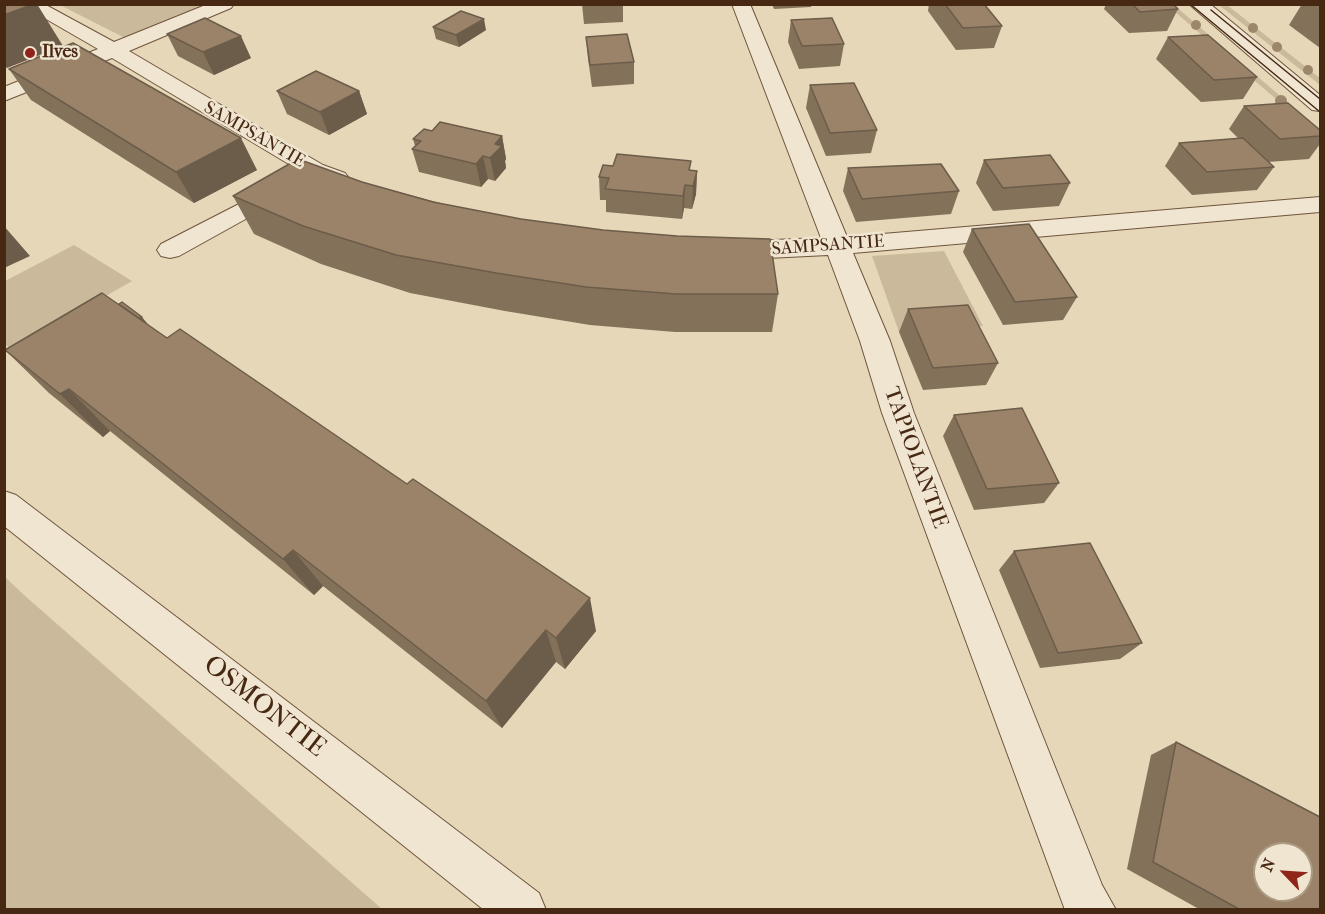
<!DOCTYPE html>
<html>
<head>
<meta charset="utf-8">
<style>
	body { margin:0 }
	#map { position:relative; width:1325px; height:914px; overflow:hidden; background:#e6d7b8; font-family:"IM FELL French Canon",serif }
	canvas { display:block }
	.frame { position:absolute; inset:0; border:6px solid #472913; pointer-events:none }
	.north { position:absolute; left:1253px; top:842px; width:60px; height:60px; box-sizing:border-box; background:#efe5d1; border:2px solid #ac9a85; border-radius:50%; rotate:295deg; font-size:16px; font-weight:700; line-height:24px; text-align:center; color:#472913 }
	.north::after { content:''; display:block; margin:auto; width:21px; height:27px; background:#8f2418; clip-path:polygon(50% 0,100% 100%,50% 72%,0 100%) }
</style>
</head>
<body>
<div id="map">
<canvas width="1325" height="914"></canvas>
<div class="frame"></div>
<div class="north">N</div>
</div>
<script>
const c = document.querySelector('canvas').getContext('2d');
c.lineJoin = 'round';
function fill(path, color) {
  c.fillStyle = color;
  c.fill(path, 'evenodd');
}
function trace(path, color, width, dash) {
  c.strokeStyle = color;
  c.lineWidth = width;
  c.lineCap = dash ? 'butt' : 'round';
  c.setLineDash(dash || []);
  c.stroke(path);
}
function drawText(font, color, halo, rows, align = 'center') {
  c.font = font + ' "IM FELL French Canon",serif';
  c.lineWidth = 5;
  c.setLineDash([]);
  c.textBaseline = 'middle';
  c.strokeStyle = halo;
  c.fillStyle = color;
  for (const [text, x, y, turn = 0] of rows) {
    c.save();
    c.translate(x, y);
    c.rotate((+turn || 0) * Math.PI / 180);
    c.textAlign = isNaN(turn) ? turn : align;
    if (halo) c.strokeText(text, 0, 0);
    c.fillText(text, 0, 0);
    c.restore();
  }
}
const green = new Path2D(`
	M60,5H206L125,38Z
	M1167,5H1174L1320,130V137Z
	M1219,5H1227L1320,78V85Z
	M74,245L132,281L12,350L5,344V281Z
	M944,251L983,326L899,332L872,256Z
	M5,577L24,595L382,909H5Z`);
const minor = new Path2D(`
	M20,4H44L114,42L208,4H234L231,8L129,51L323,165L345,173L349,178L345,183L337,185L307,175L112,58L4,101V87L98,49Z
	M732,4H750L847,237L1320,197V212L853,253L890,341L914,413L1102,885L1116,910H1065L882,413L860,341L828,255L727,260L718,257L714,251L718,245L727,242L821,238Z
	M1189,4H1210L1320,95V111L1312,110Z
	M280,183L289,185L292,190L289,195L179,256L170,258L161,256L157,250L161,244Z
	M4,491L16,495L539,893L546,910H484L4,526Z`);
const tram = new Path2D(`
	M1190,4L1320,112
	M1211,10L1320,99`);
const trees = [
	[1196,25,5],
	[1253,28,5],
	[1277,47,5],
	[1308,70,5],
	[1281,101,6]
];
const wall = new Path2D(`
	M582,4H623V22L584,24Z
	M772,4H812L811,7L774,9Z
	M929,4H984L1002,26L994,48L956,50L928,11Z
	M1106,4H1173L1178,9L1167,31L1129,33L1104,9Z
	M1302,4H1320V48L1289,25Z
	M791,20L844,44L840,66L799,69L788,42Z
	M433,27L486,30L459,47L436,39Z
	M167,34L251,58L214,75L178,56Z
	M586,37L634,62V84L592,87L588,59Z
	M1168,37L1257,77L1243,99L1201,102L1156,59Z
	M9,69L257,170L194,203L31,100Z
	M810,85L877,130L871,153L826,156L806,108Z
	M277,91H359L367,114L329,135L287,114Z
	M1244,106L1320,130V144L1309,159L1268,162L1274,167L1257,190L1192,195L1165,166L1179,143L1239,139L1229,129Z
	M432,131L502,136L506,159L505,161L506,168L495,181L488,179L481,187L419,172L412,149L415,146L413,139Z
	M984,160L1070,183L1059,206L993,211L976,183Z
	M613,166L697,171L696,194L692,209L684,208L682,219L606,212V200H600L599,177Z
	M848,168L959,191L951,214L856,222L843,191Z
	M362,182L778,294L772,332H675L590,325L505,311L410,293L321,264L254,234L233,196Z
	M972,229L1077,297L1063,320L1003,325L963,252Z
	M908,309L998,363L986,385L923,390L899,332Z
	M148,325L596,631L565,669L556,662L502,728L323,586L314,595L110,431L103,437L49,393L5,350Z
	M954,415L1059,483L1044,503L974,510L943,436Z
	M1014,551L1142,643L1120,659L1040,668L999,570Z
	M1176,742L1320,909H1199L1127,869L1151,755Z`);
const shadedWall = new Path2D(`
	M34,4H37L63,46L7,68L4,65V15Z
	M484,19L486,30L459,47L456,35Z
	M241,36L251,58L214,75L203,52Z
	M359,91L367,114L329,135L320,112Z
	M502,136L506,159L505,161L506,168L495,181L490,158L495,144Z
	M241,138L257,170L194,203L176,172Z
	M483,156L488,179L481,187L476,164Z
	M697,171L696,194L692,209L693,186Z
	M685,185L684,208L682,219L683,196Z
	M4,226L30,256L4,268Z
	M142,317L151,328L77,357Z
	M69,389L110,431L103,437L60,394Z
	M293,550L323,586L314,595L283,559Z
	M590,598L596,631L565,669L556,638Z
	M546,630L556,662L502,728L486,701Z`);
const building = new Path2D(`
	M4,4H34L4,15Z
	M945,4H984L1002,26L963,28Z
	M1132,4H1173L1178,9L1140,12Z
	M461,11L484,19L456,35L433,27Z
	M205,18L241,36L203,52L167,34Z
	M832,18L844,44L802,46L791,20Z
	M627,34L634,62L590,65L586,37Z
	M1208,35L1257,77L1214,80L1168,37Z
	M73,43L241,138L176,172L9,69Z
	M316,71L359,91L320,112L277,91Z
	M854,83L877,130L830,133L810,85Z
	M1288,103L1320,130V136L1280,139L1244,106Z
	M440,122L502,136L495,144L502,146L490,158L483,156L476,164L412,149L421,141L413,139L424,129L432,131Z
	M1243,138L1274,167L1207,172L1179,143Z
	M617,154L691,161L689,170L697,171L693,186L685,185L683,196L605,189L609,178L599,177L603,165L613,166Z
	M1050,155L1070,183L1003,188L984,160Z
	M298,159L362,182L433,202L521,219L603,230L677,236L770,239L778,294H676L586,287L496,273L396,255L303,226L233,196Z
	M941,164L959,191L862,199L848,168Z
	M1029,224L1077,297L1015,302L972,229Z
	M102,293L167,338L180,329L407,484L413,479L590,598L556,638L546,630L486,701L293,550L283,559L69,389L60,394L5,350Z
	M122,302L142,317L139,318L119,304Z
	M968,305L998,363L933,368L908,309Z
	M1022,408L1059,483L987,489L954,415Z
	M1090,543L1142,643L1058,653L1014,551Z
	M1176,742L1320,817V909H1239L1153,862ZM1265,854H1301V890H1265Z`);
const markers = [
	[30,53,6,"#8f2418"]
];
const farPoinames = [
	["Ilves",42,53]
];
const farStreetnames = [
	["SAMPSANTIE",254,135,30],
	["SAMPSANTIE",828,246,-4]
];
const streetNames = [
	["TAPIOLANTIE",915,458,70]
];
const nearStreetnames = [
	["OSMONTIE",264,707,38]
];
fill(green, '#cbb99c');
trace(minor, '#6f543c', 2);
fill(minor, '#efe5d1');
trace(tram, '#472913', 1.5);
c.fillStyle = '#9d876c';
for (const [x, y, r] of trees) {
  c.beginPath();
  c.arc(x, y, r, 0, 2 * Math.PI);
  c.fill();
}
fill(wall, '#84715a');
fill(shadedWall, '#6c5c4a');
fill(building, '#9a8369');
trace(building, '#6c5c4a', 1.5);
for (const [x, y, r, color] of markers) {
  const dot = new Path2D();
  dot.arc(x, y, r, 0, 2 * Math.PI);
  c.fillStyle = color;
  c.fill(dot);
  trace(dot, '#efe5d1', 2);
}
drawText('bold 18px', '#472913', '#efe5d1', farPoinames, 'left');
drawText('18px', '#472913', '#efe5d1', farStreetnames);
drawText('22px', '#472913', '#efe5d1', streetNames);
drawText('27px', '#472913', '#efe5d1', nearStreetnames);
</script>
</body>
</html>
